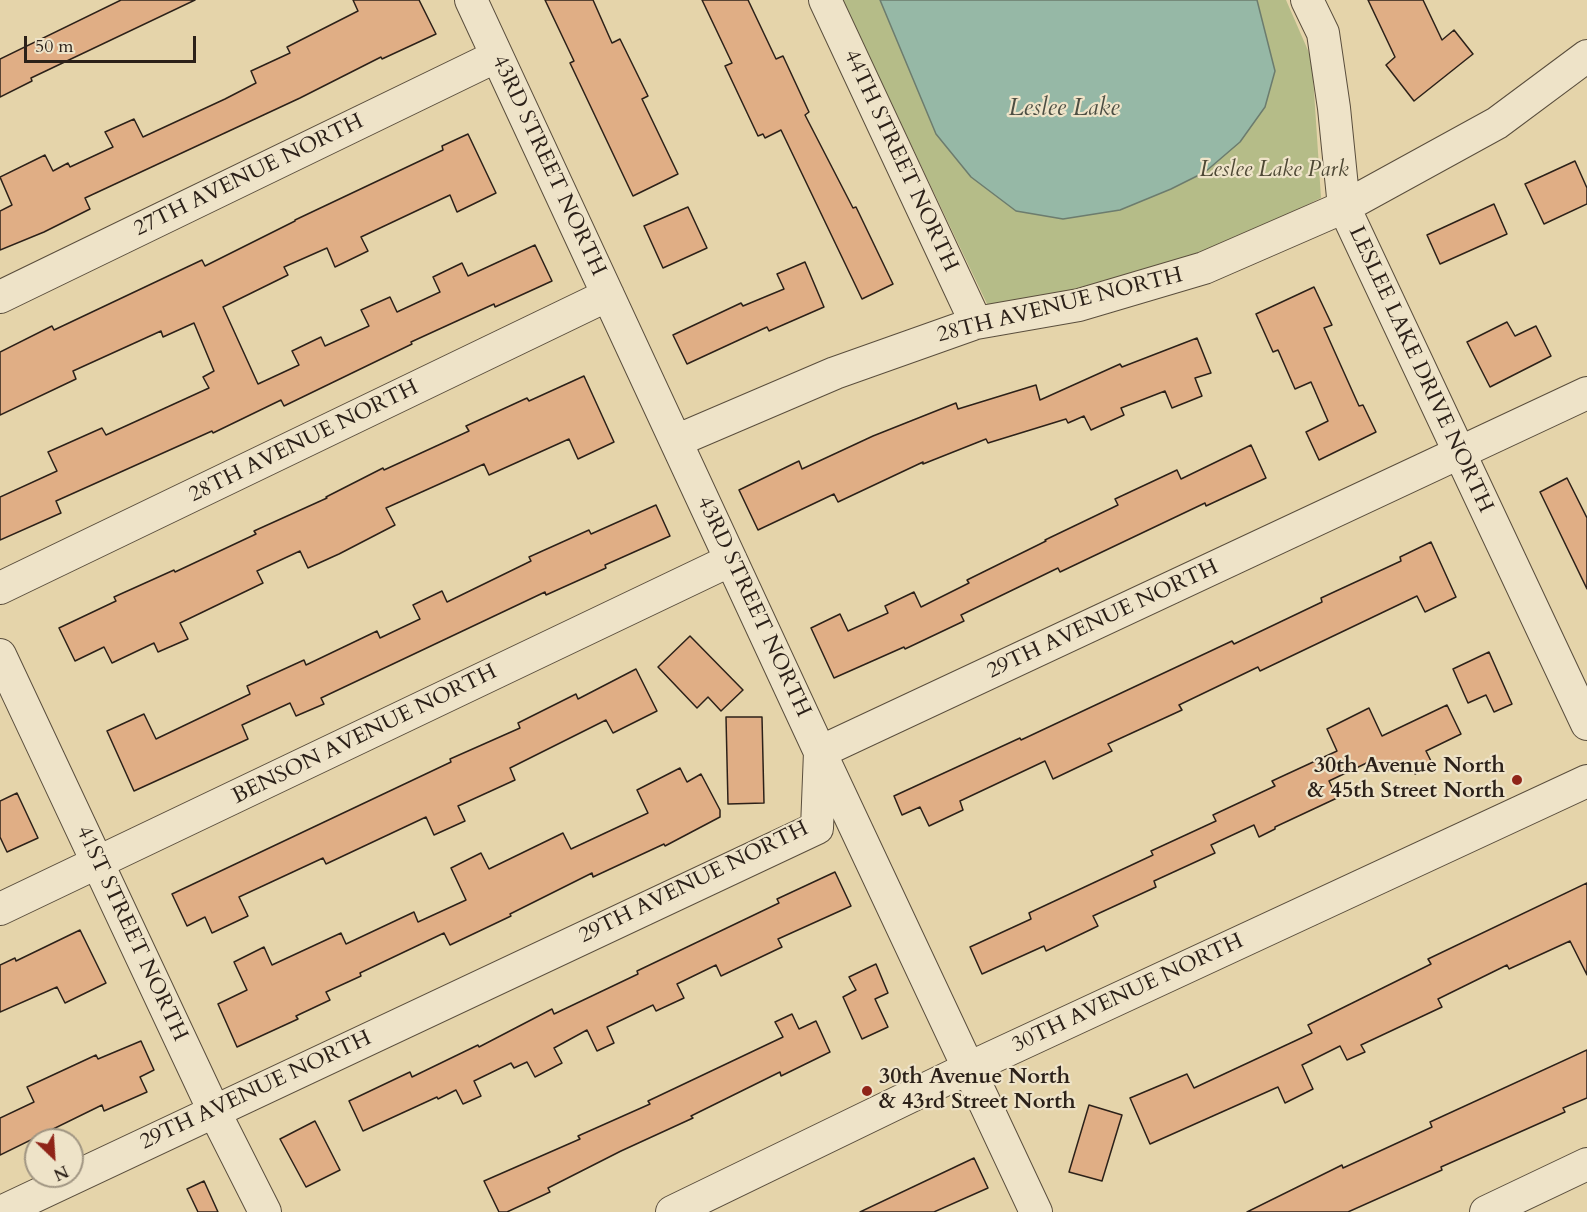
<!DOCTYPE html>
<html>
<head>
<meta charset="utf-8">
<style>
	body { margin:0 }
	#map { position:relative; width:1587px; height:1212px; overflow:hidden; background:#e5d4aa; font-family:Cardo,serif }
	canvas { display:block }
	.north { position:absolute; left:24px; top:1128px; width:60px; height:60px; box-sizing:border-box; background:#eee3c8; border:2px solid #a09582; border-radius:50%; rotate:155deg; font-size:16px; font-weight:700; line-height:24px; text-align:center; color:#2c2119 }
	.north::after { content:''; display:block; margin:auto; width:21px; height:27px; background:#8f2418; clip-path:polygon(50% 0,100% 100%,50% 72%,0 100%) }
	.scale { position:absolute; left:24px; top:36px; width:172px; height:27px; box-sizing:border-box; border:3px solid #2c2119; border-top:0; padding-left:8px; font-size:18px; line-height:21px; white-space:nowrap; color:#2c2119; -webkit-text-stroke:4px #eee3c8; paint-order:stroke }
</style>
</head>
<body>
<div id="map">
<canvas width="1587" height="1212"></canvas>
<div class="north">N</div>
<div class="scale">50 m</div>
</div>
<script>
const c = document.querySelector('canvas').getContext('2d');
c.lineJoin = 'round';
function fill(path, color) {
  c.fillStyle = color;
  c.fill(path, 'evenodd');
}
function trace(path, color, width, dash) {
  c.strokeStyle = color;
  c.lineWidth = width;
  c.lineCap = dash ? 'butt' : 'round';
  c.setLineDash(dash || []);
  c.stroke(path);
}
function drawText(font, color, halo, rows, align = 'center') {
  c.font = font + ' Cardo,serif';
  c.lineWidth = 4.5;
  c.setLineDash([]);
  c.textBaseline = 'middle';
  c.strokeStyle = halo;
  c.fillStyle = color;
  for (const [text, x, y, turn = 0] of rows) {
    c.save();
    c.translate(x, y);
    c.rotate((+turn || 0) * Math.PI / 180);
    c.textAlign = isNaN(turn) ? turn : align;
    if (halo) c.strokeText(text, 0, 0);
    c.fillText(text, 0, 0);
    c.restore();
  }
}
const green = new Path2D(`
	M842,0H880L899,45L1120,210L1171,189L1205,172L1267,39L1257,0H1286L1310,55L1313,76L1321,198C1273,221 1225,245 1175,262C1114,282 1051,295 989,308Z`);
const water = new Path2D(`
	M880,0H1257L1275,71L1265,107L1240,142L1205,172L1171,189L1120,210L1063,219L1016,211L971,177L936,134Z`);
const building = new Path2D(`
	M121,0H195L31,78L32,81L0,97V59Z
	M353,0H419L436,34L382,59L381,57L300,98L85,198L90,209L44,232L0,250V211L12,205L0,177L45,155L53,171L68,163L70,167L113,147L105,132L134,119L143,137L225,99L256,83L251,71L290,53L287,47L358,11Z
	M545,0H593L612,43L620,39L648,96L642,99L678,174L633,196L570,63L574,61Z
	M702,0H748L776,59L783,56L809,112L805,115L853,208L856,207L893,284L862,299L781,130L765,138L763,134L758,136L725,66L732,63Z
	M1368,0H1423L1442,40L1454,30L1473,54L1414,101L1386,65L1395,57Z
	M468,134L496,193L457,212L450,195L361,237L368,251L335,267L327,248L284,267L288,275L223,307L258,384L299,365L292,351L321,337L325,346L369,326L361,310L390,297L397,312L440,292L433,277L462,263L468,276L535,245L552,281L495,307L494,304L411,342L412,344L284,406L281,400L213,433L212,431L56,501L61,513L0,540V497L57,471L48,452L102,428L106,435L209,388L203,377L214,371L194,323L163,337L161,331L73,371L76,379L0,415V352L52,326L54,330L202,260L205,266L295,221V220L443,150L442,146Z
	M1575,161L1587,188V204L1544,224L1525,184Z
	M1494,204L1507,234L1440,264L1427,235Z
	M688,207L707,248L663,268L644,226Z
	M805,262L824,307L769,331L767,327L687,364L673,335L741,303L743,306L784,289L777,274Z
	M1314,287L1332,325L1324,328L1359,406L1363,405L1376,432L1319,460L1306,432L1328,421L1311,382L1295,389L1278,350L1273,352L1256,314Z
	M1507,322L1515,336L1536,326L1551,356L1490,387L1467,342Z
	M1197,338L1211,373L1195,378L1202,396L1172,408L1165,391L1121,408L1124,415L1091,430L1084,416L1068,423L1066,419L988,443L986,439L923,464V462L838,502L834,494L758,530L739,490L799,461L802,469L873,436L956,403L958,409L1036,385L1040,400L1120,364L1122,367Z
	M584,376L614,442L578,459L569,439L489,475L484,464L386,508L395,525L339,554L308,568L300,551L257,571L263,583L180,623L188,639L158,652L154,643L112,663L104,647L75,661L59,628L116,601L114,597L174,570L175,572L256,534L254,531L327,498L326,497L383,468L384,470L469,431L466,426L527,398L529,401Z
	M1251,445L1266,478L1206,506L1205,503L1060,572L1058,568L961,615L964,621L905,649L904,647L834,678L811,628L840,614L848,631L888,613L885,606L914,592L921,607L969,583L967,580L1046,541L1045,540L1118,505L1115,499L1177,470L1181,479Z
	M1567,478L1587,518V589L1540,492Z
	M656,505L670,536L605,565L606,568L546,595L545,592L321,698L324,704L296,716L290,703L242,725L248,739L134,791L107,731L144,714L156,739L250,694L247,686L304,660L306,665L377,631L380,638L420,619L413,605L442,591L447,602L531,561L529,557L589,530L591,534Z
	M1431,542L1456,597L1425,612L1417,596L1260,671L1258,667L1179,705L1182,710L1108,744L1112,751L1053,779L1045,761L960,801L963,810L929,826L920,807L902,815L894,796L1020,738L1021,740L1232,641L1234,644L1322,602L1321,598L1401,561L1400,557Z
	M690,636L743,690L721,711L708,697L697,708L658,667Z
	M1489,652L1512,704L1494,712L1486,695L1468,703L1453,669Z
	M636,669L657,711L613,733L606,720L510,768L515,780L458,806L465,821L434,835L426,817L326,864L323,858L239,897L248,916L212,933L205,917L187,926L172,894L451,762L450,759L520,728L518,723L576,694L578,699Z
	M1447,705L1461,734L1426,751L1433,765L1415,774L1409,761L1382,773L1375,759L1329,781L1337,798L1275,827V829L1259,837L1254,825L1211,845L1215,853L1154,881L1156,887L1093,916L1098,926L1046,951L1044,946L982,974L970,947L1031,919L1029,913L1153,855L1151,851L1216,821L1213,815L1275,786L1272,781L1337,751L1327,729L1369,708L1382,736Z
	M726,717H762L764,803L728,804Z
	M680,768L687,782L701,774L720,810V817L665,846L664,844L593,877L592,873L510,914L511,916L450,945L444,933L360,973L361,976L326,992L330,1000L296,1016L298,1019L237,1047L218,1004L247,990L234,962L264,947L272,965L341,933L346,944L414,912L418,922L466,900L451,868L481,853L489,869L563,833L571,849L648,813L637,790Z
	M17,793L38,838L7,852L0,837V801Z
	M835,872L851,906L778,939L782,947L721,976L716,965L677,984L684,998L656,1011L653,1005L607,1027L614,1043L597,1051L587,1030L554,1048L562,1063L535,1077L527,1062L514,1068L511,1063L474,1081L481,1096L463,1104L456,1090L438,1099L437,1097L363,1131L349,1101L410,1072L412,1077L478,1045L479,1047L552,1009L554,1014L638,974L637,971L779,903L777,899Z
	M1587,883V975L1570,941L1509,969L1507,965L1438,999L1442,1007L1361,1045L1365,1052L1347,1060L1340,1046L1302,1065L1313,1089L1285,1103L1278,1087L1150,1144L1130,1098L1187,1074L1194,1088L1312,1033L1308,1025L1431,964L1428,959Z
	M80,930L106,983L65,1003L57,987L0,1012V965L15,958L16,961Z
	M876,964L888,993L875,999L888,1027L862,1039L843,997L856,990L849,977Z
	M792,1014L799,1029L816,1021L830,1052L781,1076L780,1072L691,1116L693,1118L621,1151L548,1188L550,1192L535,1199L507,1212H499L484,1181L580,1139L578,1136L650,1104L648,1101L783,1037L775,1022Z
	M141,1041L154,1070L140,1077L147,1092L104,1111L102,1105L0,1155V1118L34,1102L27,1087L96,1055L98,1059Z
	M1587,1050V1098L1563,1108L1565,1112L1441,1167L1442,1170L1348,1212H1247L1342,1165L1343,1168L1432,1127L1430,1122Z
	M1089,1105L1122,1115L1102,1181L1069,1172Z
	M315,1121L340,1170L306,1187L280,1139Z
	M974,1158L988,1188L934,1212H860Z
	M204,1181L218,1212H198L187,1189Z`);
const minor = new Path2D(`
	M471,0L820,752L1036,1212
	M825,0L976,323
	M1307,0L1323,33L1334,108L1344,207L1587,724
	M0,297L497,56
	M676,441L835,373L976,323L1079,305L1204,268L1344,207L1497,123L1587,56
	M0,588L608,295
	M0,655L214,1111L265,1212
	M0,909L731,560
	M1,1212L817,828L820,752L1587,393
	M672,1212L969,1068L1587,781
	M1486,1212L1587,1164`);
const markers = [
	[1517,780,6,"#8f2418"],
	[867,1091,6,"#8f2418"]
];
const streetNames = [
	["44TH STREET NORTH",900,161,65],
	["43RD STREET NORTH",548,166,65],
	["27TH AVENUE NORTH",249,176,-26],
	["28TH AVENUE NORTH",1060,306,-14],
	["LESLEE LAKE DRIVE NORTH",1420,370,65],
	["28TH AVENUE NORTH",304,442,-26],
	["43RD STREET NORTH",753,607,65],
	["29TH AVENUE NORTH",1103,620,-25],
	["BENSON AVENUE NORTH",365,735,-26],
	["29TH AVENUE NORTH",694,883,-26],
	["41ST STREET NORTH",131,934,65],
	["30TH AVENUE NORTH",1128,994,-25],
	["29TH AVENUE NORTH",256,1091,-25]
];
const parkNames = [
	["Leslee Lake Park",1274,171]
];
const poiNames = [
	["30th Avenue North",1505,767],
	["& 45th Street North",1505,792],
	["30th Avenue North",879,1078,"left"],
	["& 43rd Street North",879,1103,"left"]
];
const waterNames = [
	["Leslee Lake",1064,109]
];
fill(green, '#b5bc88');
fill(water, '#96b8a6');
trace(water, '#6c7c6e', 1.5);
fill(building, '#e0ae85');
trace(building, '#2c2119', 1.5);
trace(minor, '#5a4e3d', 34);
trace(minor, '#eee3c8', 32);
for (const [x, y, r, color] of markers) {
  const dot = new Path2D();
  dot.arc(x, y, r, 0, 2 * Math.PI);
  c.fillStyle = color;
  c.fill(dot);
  trace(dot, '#eee3c8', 2);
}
drawText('22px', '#2c2119', '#eee3c8', streetNames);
drawText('italic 22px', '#4e4835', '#eee3c8', parkNames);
drawText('bold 22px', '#2c2119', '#eee3c8', poiNames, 'right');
drawText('italic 24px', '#4c4e43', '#eee3c8', waterNames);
</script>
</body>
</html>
